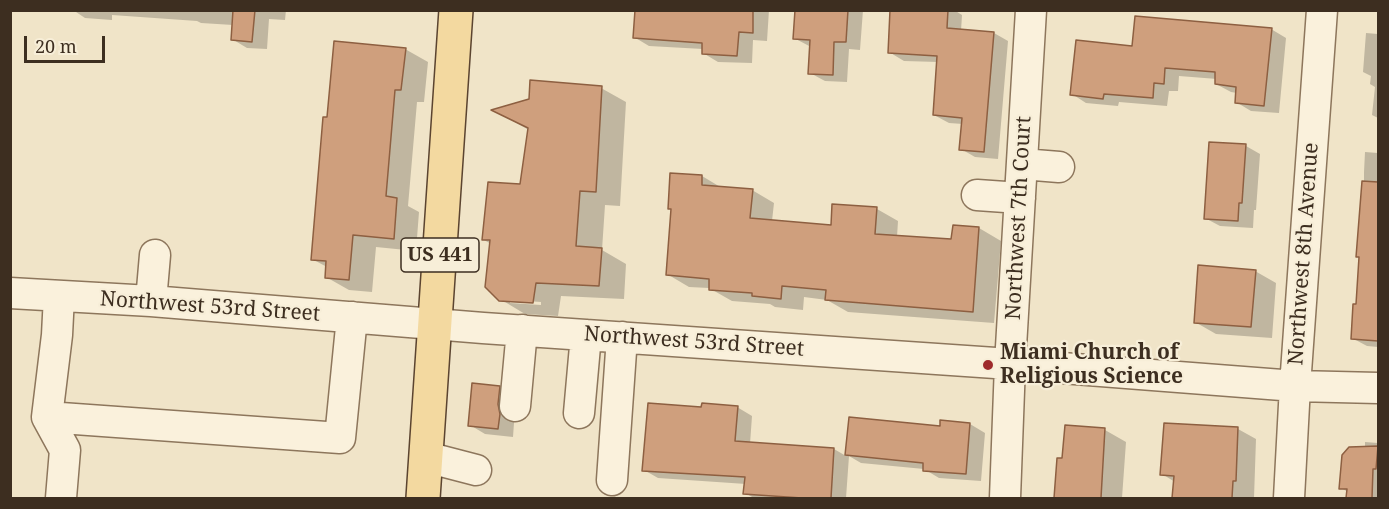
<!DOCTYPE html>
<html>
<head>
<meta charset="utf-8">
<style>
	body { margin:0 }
	#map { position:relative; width:1389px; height:509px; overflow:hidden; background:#f0e4c8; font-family:"Noto Serif",serif }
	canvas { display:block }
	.frame { position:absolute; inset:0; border:12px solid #3d2e20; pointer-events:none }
	.scale { position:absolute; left:24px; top:36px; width:81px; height:27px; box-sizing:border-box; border:3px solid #3d2e20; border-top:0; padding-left:8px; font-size:18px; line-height:21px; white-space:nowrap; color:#3d2e20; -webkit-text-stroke:4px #f7eed8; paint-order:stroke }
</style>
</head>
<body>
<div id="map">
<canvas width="1389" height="509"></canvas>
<div class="frame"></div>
<div class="scale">20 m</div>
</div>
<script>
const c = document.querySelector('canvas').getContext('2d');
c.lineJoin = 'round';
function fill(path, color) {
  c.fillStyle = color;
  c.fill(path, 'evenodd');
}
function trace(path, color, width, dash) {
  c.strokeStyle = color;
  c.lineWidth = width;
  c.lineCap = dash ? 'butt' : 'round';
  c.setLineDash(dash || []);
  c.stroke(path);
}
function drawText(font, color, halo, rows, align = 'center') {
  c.font = font + ' "Noto Serif",serif';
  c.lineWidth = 4.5;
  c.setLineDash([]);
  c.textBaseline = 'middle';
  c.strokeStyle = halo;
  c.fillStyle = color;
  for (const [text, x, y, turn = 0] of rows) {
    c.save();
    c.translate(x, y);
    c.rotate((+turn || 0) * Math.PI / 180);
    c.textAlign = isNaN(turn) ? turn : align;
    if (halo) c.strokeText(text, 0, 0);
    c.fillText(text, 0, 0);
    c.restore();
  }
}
const shadow = new Path2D(`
	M73,10H286L285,20L269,19L267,49L247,48L232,39L233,25L201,23L197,21L112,15V20L85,18Z
	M636,10H769L767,41L753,40L752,63L718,62L703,53V49L649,46L634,37Z
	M796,10H863L860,50L849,49L847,82L825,81L810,73L811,47L794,38Z
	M892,10H954L962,15L961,31L994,33L1008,41L998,159L975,157L961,149L963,124L949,123L934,115L938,62L904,61L889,52Z
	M1271,29L1286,38L1279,113L1251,111L1236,102L1237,93L1231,92L1216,84L1217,79L1179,76L1178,91H1169L1167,106L1119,102L1118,106L1086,103L1072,94L1134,47Z
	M1366,33L1378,34V118L1372,115L1375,87L1370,84L1371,76L1363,72Z
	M405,49L428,62L424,102H417L408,206L419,212L416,251L376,247L372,292L349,290L326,277L327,267L312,259L328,119Z
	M601,88L626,102L620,206L605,205L602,250L626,264L624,299L561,296L558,316L525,314L500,299L491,244L484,240L522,186L529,130L495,111ZM510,300L541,302V305L510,303Z
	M1246,146L1260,154L1256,210H1254L1253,228L1220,226L1205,218Z
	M1365,152L1378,153V347L1367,346L1352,338L1358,305L1364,223V172Z
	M702,176L722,188L752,190L774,203L772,221L832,226L877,209L898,221L897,237L952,241L979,228L1001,241L994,323L848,312L827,300L804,297L803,310L775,307L770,304L732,301L709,288L689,287L667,274L673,210L669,208Z
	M1255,271L1276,283L1272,338L1216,334L1195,322Z
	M499,387L514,396L512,414L514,423L513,437L485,434L470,425Z
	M737,407L752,416L750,444L834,449L846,456L850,419L941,428L970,424L985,433L981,481L939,478L924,469L861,463L849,456L846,498H754L745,493L746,484L658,478L644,470L703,408Z
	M1066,427L1105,430L1126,442L1122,498H1056L1059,460H1064Z
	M1238,429L1256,439L1254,498H1174L1175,482L1162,474Z
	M1365,442L1378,443V498H1347L1348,492L1341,488L1365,448Z`);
const building = new Path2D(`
	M233,10H255L252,42L231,40Z
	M635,10H753V33L739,32L737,56L702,54V43L633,38Z
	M795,10H848L846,42H834L833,75L808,74L810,40L793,39Z
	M890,10H948L947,28L994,32L984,152L959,150L962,118L933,115L937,56L888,53Z
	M1135,16L1272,28L1264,106L1235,103L1236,87L1215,84V72L1165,68L1164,84L1154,83L1153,98L1104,94L1103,99L1070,95L1076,40L1132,46Z
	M334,41L406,48L401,90H395L386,196L397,198L394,239L353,235L349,280L325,278L326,261L311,260L323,117H327Z
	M530,80L602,86L596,192L580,191L576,246L602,248L599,286L536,283L533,303L499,301L485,287L490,240H482L488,182L520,184L528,128L491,110L529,99Z
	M1209,142L1246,144L1242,203H1239L1238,221L1204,219Z
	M670,173L702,175V185L753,189L750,218L831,225L832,204L877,207L875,234L951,239L953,225L979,227L973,312L825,300L826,290L782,286L781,299L752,296V293L709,290V279L666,275L671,209H668Z
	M1362,181L1378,182V341L1351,339L1353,304H1356L1359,257H1356Z
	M1198,265L1256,270L1251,327L1194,323Z
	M472,383L500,386L498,404L500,414L498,429L468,426Z
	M648,403L701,407L702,403L738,406L735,441L834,448L831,498H802L743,494L745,477L642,471Z
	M849,417L940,426V420L970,423L966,474L923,471V463L845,455Z
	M1164,423L1238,427L1236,481H1233L1232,498H1172L1174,476L1160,475Z
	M1065,425L1105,428L1101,498H1054L1057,458H1062Z
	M1378,446L1376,469H1373L1372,498H1346L1347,489H1339L1342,455L1349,447Z`);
const minor = new Path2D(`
	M1022,164L1059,167
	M977,195L1020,198
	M10,293L151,301L483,328L1010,364L1295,386L1378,388
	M59,296L57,335L47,417L65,450L61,498
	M151,301L155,255
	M515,406L522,330
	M579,413L586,335
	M47,417L340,438L352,317
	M426,457L476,470
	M612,480L622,337
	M1005,498L1010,364L1031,10
	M1289,498L1295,386L1322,10`);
const major = new Path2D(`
	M423,498L456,10`);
const markers = [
	[988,365,6,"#9e2a2b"]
];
const shields = [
	[440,255,78]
];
const shieldNames = [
	["US 441",440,255]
];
const streetNames = [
	["Northwest 7th Court",1019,218,-87],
	["Northwest 8th Avenue",1304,254,-86],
	["Northwest 53rd Street",210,307,4],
	["Northwest 53rd Street",694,342,4]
];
const poiNames = [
	["Miami Church of",1000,353],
	["Religious Science",1000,377]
];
fill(shadow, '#0003');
fill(building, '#cf9f7d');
trace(building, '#8d5f41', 1.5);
trace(minor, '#8d765c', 33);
trace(major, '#5b4430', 36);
trace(minor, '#faf1dc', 30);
trace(major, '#f3d9a0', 33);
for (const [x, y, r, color] of markers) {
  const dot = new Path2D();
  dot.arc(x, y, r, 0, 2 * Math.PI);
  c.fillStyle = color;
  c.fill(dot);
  trace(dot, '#f7eed8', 2);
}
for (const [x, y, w] of shields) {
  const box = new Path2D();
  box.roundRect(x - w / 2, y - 17, w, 34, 4.5);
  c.fillStyle = '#f7eed8';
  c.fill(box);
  trace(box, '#3d2e20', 1.5);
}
drawText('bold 20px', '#3d2e20', null, shieldNames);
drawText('21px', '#3d2e20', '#f7eed8', streetNames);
drawText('bold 21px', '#3d2e20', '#f7eed8', poiNames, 'left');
</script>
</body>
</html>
